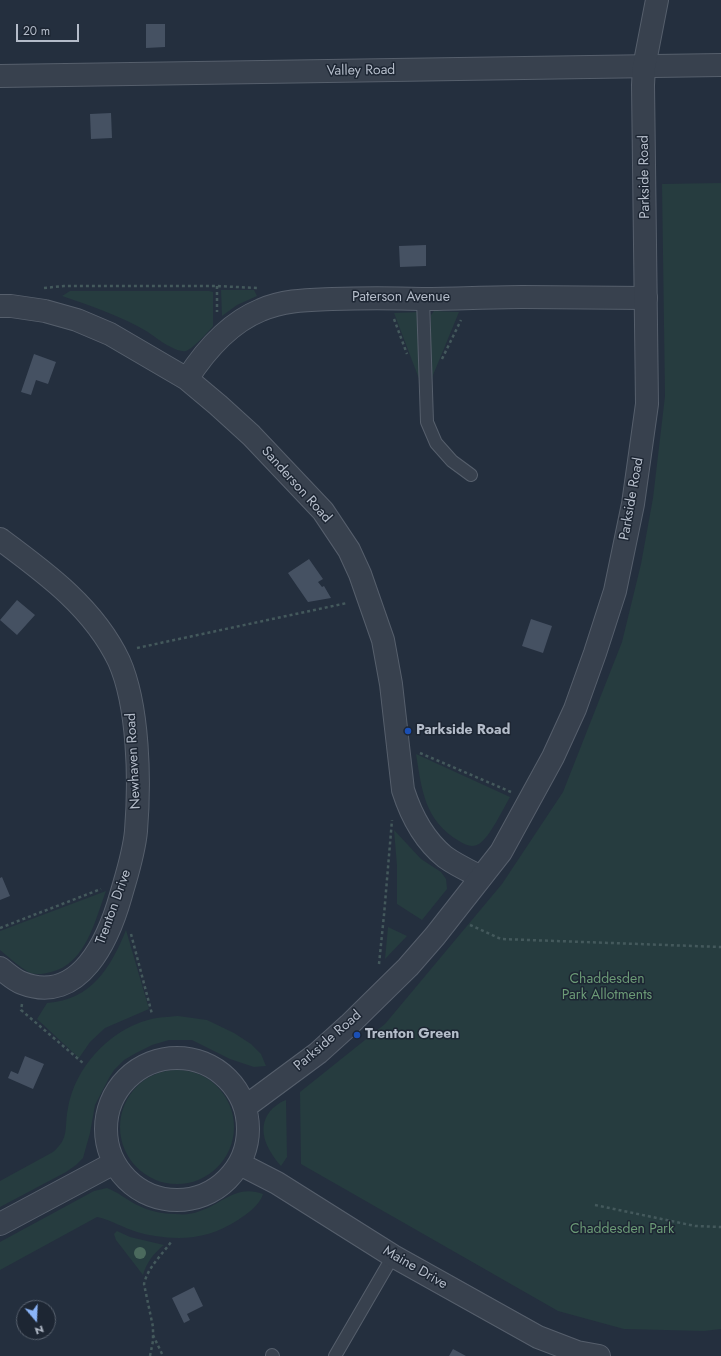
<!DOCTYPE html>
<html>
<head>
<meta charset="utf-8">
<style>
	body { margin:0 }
	#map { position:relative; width:721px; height:1356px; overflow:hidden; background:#242f3e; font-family:Jost,sans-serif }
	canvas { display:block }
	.north { position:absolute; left:16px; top:1300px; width:40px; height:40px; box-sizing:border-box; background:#1d2633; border:1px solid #59626f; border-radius:50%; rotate:161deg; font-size:11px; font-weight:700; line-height:16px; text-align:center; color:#b4bcc9 }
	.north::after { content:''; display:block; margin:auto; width:14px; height:18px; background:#8ab4f8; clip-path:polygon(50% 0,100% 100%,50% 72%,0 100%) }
	.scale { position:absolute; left:16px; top:24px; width:63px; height:18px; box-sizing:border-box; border:2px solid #b4bcc9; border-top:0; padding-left:5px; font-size:12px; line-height:14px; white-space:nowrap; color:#b4bcc9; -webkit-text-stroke:3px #1d2633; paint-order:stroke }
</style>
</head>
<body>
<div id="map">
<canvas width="721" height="1356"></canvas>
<div class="north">N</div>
<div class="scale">20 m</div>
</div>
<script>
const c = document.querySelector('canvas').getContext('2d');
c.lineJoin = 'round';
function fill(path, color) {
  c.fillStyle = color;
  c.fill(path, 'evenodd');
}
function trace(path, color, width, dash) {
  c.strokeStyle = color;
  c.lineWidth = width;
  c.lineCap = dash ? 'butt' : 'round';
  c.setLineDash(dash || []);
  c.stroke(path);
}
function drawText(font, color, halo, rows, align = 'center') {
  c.font = font + ' Jost,sans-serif';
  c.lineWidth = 3;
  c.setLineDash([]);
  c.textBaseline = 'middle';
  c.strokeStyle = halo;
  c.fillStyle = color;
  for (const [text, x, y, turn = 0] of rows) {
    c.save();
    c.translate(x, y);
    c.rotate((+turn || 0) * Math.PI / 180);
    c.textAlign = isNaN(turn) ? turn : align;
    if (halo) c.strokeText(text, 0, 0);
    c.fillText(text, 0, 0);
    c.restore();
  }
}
const green = new Path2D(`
	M721,183V1329L704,1331L624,1329L558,1311L301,1164L300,1092L385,1024L502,884L563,792L622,642L641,564L653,498L665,396L662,184Z
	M221,290H254L257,296L237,305L222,316Z
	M70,291H209L213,292V326C207,333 194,348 186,351C176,353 156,338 148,332C121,316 91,306 62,296Z
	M434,311L459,312L431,380V315Z
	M418,312L421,384L394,313Z
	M416,754L510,797C503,809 490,837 479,844C472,848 466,845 459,841C424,820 422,790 416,754Z
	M394,830L421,859L441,872L446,879L447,889L422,920L397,904V866Z
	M106,891C95,920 86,964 51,972C44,974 37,975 30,973C22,969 7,956 0,950V931Z
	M388,927L407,936L385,959Z
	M126,930L149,1009L105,1028L90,1042L79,1058L37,1019L47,1003C92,1000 111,967 126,930Z
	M178,1016L207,1020L234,1033L251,1044L261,1054L266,1066L254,1067L230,1059L192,1040H169L152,1045L136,1053L124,1060L114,1070L109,1078L95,1105L90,1133L83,1158L76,1165L66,1172L0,1207V1181L53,1152C70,1138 64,1127 68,1108C75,1068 108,1031 148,1020C157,1017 168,1017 178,1016Z
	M120 1127a57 57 0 1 1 114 0a57 57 0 1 1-114 0Z
	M286,1100L287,1157L281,1166C267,1150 254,1127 273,1108C277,1105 280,1102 286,1100Z
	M107,1188C118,1192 127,1200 137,1205C149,1211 162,1214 176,1214C184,1215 193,1214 200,1211C223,1203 237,1184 263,1194C260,1205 247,1214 238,1220C212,1237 186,1241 155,1236C150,1235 143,1234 137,1232C124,1228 111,1220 97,1217L0,1270V1242L94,1191Z
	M117,1231L130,1237L164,1245C153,1254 147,1262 143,1275L116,1240L114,1234Z`);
const building = new Path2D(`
	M146,24H165V47L146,48Z
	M111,113L112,138L91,139L90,114Z
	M426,245V266L400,267L399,246Z
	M34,354L56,362L48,384L36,380L31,395L21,392Z
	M309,559L323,579L318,582L322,587L324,586L331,598L308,602L288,573Z
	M17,600L35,615L17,635L0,620Z
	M531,619L552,626L543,653L522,646Z
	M2,877L10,896L0,900V878Z
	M25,1056L44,1064L33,1089L8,1078L11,1071L18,1074Z
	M194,1287L203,1306L187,1314L190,1320L184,1323L172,1298Z
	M453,1349L466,1356H449Z`);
const path = new Path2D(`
	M217,286V312
	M44,288L64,286H217L257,288
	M394,319L407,354
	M442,359L461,320
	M137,648L347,603
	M420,753L511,792
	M470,925L501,939L721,947
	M0,928L101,889
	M131,934L152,1014
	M379,964L384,915L392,820
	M22,1004L21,1010L83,1063
	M595,1205L695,1226L721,1227
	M153,1335L163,1356
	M150,1356L153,1341V1327L144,1284C148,1267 161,1256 171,1242`);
const service = new Path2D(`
	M423,299L427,422L436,443L452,461L471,475
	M272,1355L273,1356
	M335,1356L393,1256`);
const minor = new Path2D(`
	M0,76L721,65
	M0,306H11L45,311L77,320L110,334L187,379L218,405L251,435L323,511L349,550L360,574L383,640L391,684L403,790C411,815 424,840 445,857C456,865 469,871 481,877
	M187,379C205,351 229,323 261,310C284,300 307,300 332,299C362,298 392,298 422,299C456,299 489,297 522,297C563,297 605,298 646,298
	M0,539C46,573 94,608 119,661C139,706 140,782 136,831C134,853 127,874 121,895C109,938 80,1006 22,983C14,980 7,973 0,968`);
const tertiary = new Path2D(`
	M106 1129a71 71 0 1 1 142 0a71 71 0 1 1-142 0Z
	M245,1107L318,1053L349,1025L408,967L435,936L501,852L553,757L575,709L595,653L615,591L633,504L647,404L643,85L644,67L657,0
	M240,1164L277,1183L393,1256L538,1337L577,1352L599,1356
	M0,1224L114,1163`);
const trees = [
	[140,1253]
];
const markers = [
	[408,731,4,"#1a4fb4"],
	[357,1035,4,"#1a4fb4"]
];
const streetNames = [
	["Valley Road",361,71,-1],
	["Parkside Road",645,177,-91],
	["Paterson Avenue",401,298],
	["Sanderson Road",296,485,48],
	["Parkside Road",632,499,-80],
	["Newhaven Road",134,761,-93],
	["Trenton Drive",114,907,-70],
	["Parkside Road",328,1041,-41],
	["Maine Drive",415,1268,30]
];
const poiNames = [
	["Parkside Road",416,731],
	["Trenton Green",365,1035]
];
const parkNames = [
	["Chaddesden",607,980],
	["Park Allotments",607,996],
	["Chaddesden Park",622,1230]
];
fill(green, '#263c3f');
fill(building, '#455162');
trace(service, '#565f6c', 14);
trace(minor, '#565f6c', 24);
trace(tertiary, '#565f6c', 24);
trace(path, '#44595c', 2.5, [3, 3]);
trace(service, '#38414e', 12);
trace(minor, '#38414e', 22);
trace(tertiary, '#38414e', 22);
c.fillStyle = '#4b6a5d';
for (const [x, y] of trees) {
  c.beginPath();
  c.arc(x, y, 6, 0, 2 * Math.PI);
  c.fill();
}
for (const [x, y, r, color] of markers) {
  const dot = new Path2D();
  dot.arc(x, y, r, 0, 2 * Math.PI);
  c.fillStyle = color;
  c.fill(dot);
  trace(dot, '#1d2633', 1.5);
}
drawText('14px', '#b4bcc9', '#1d2633', streetNames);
drawText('bold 14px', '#b4bcc9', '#1d2633', poiNames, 'left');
drawText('14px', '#6b9a76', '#1d2633', parkNames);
</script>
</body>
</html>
